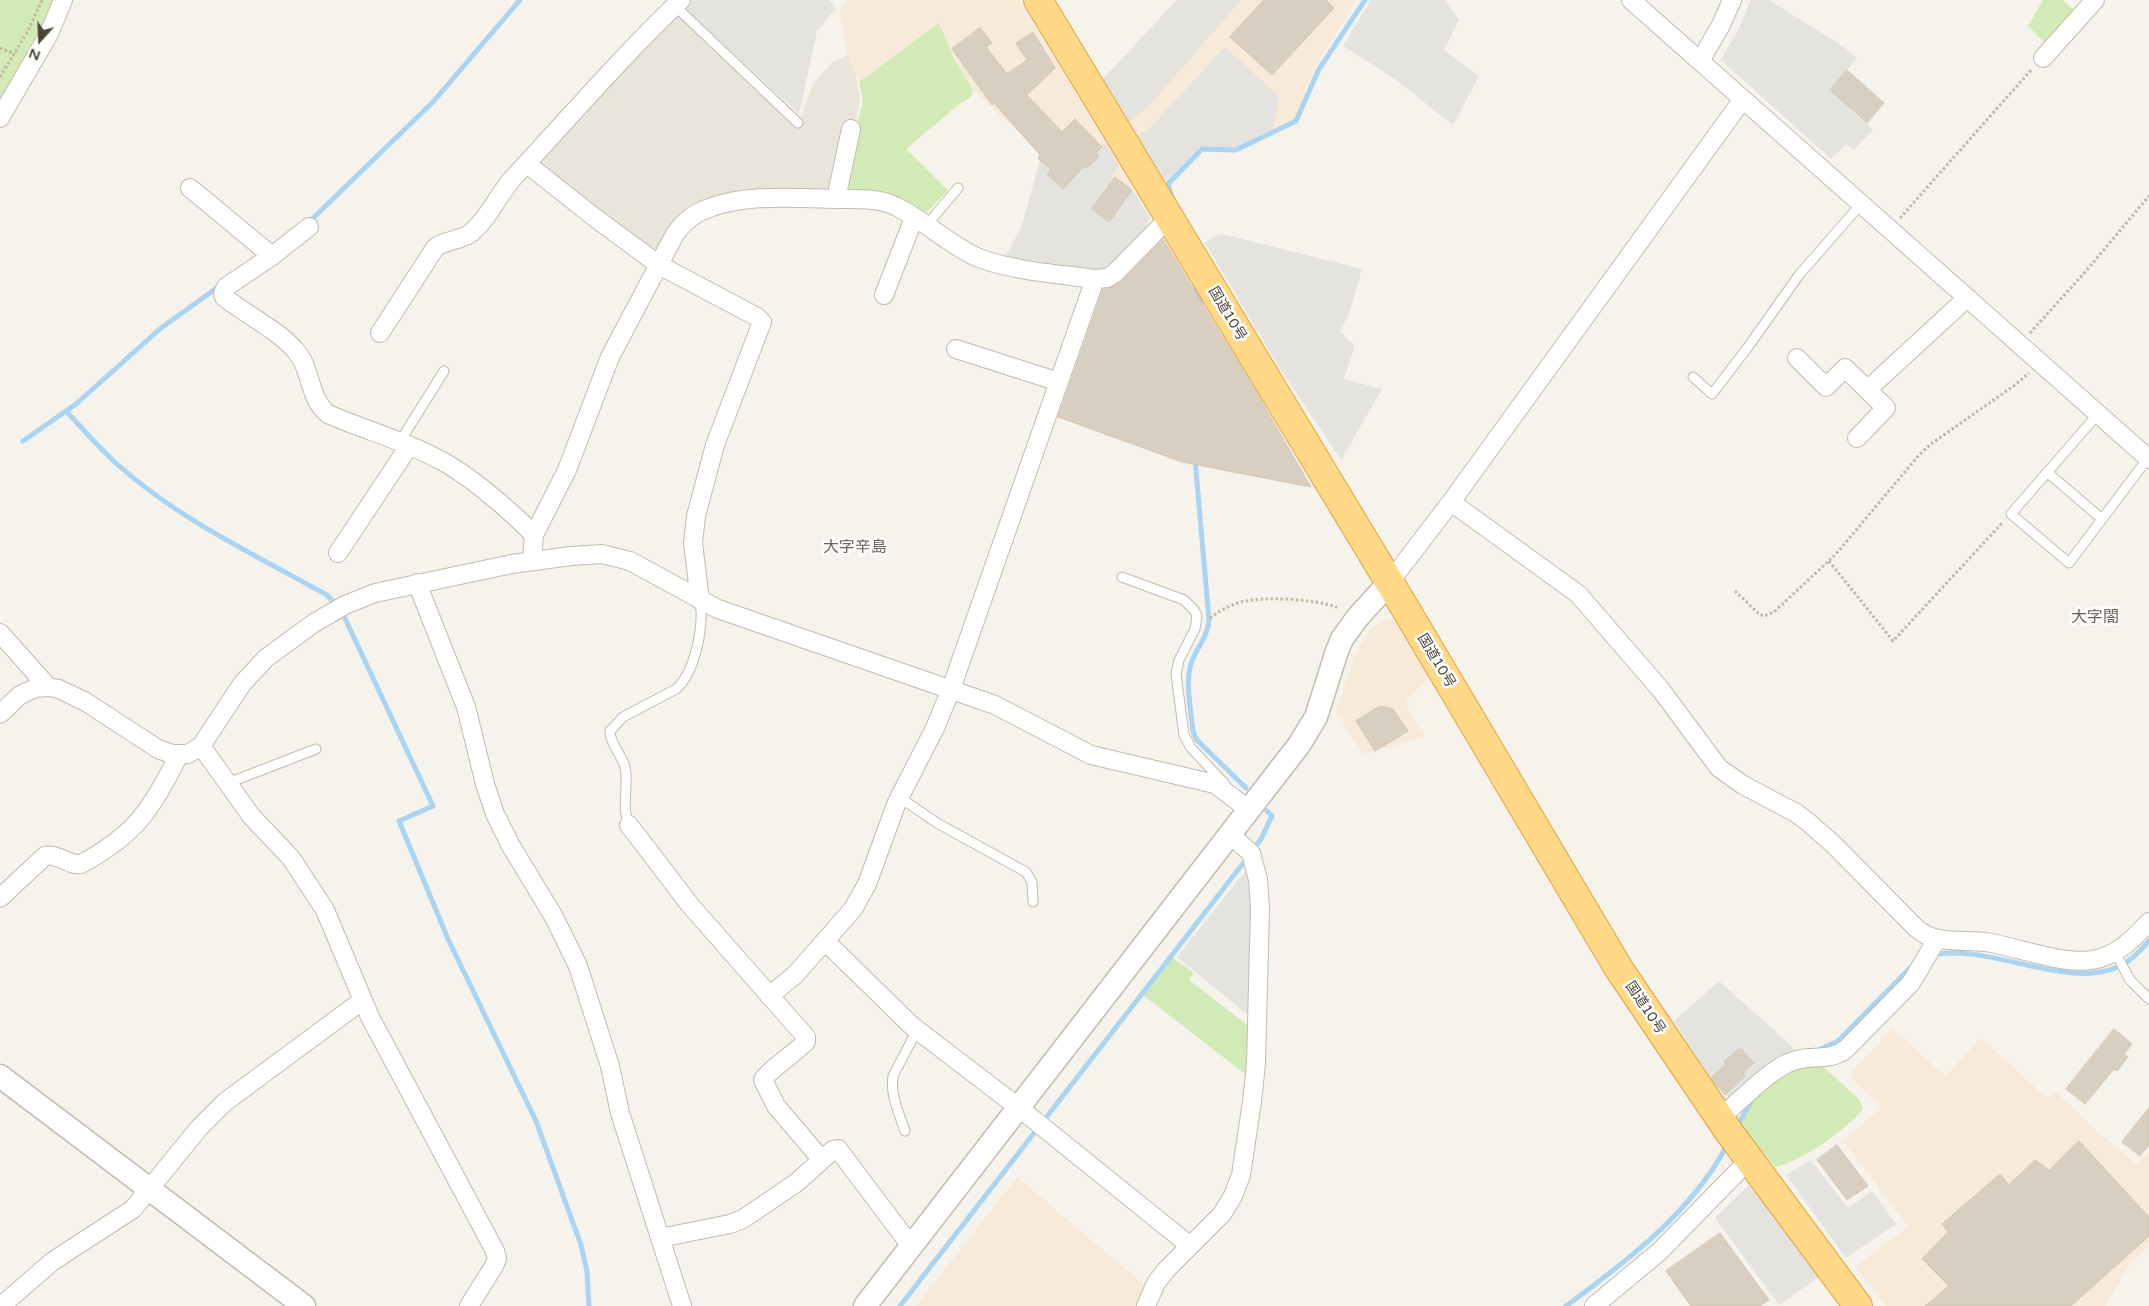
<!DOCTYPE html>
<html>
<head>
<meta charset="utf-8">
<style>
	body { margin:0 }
	#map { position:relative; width:2149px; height:1306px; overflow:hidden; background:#f6f3ec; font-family:"Varela Round",sans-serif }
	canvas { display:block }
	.north { position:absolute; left:15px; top:15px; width:50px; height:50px; -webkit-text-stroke:4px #fff; paint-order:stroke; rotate:200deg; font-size:14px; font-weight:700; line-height:20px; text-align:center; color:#4b4439 }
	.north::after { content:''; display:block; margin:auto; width:18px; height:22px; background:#4b4439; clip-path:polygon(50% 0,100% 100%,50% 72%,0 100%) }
</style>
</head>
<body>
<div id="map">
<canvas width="2149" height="1306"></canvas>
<div class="north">N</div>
</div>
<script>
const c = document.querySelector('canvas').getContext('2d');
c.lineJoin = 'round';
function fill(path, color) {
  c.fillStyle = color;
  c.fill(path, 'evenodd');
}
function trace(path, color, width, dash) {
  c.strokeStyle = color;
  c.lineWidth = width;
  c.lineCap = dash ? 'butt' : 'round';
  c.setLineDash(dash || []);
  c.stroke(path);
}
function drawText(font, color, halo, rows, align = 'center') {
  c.font = font + ' "Varela Round","Noto Sans JP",sans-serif';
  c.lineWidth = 5;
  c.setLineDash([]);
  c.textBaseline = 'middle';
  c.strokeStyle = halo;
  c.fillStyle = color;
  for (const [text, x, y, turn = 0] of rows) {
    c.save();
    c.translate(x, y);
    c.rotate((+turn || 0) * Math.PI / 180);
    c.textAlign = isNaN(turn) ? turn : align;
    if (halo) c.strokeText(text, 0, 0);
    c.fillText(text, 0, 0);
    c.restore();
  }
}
const residential = new Path2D(`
	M684,8L801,117L814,82L833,62L849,55L856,76L860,97L845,194L727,196L655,254L537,162L594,97Z`);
const commercial = new Path2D(`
	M848,0H1020L1150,218L1148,222L1064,267L1005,257L1021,228L1040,160L1036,148L994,110L969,85L954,59L939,23L859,82L846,48L840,12L842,5Z
	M1177,0H1356L1318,63L1307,84L1297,116L1292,121L1236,148L1230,149L1209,146L1199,148L1166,182L1103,79Z
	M1384,618L1395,621L1430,678L1406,699L1409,711L1424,736L1364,755L1336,712L1354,658L1370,630Z
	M1892,1028L1945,1076L1981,1038L2048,1099L2055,1091L2096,1130L2137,1165L2149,1151V1246L2130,1263L2105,1306H1886L1855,1266L1909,1227L1843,1141L1882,1107L1849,1075Z
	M1017,1177L1146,1286L1138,1306H916Z`);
const green = new Path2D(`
	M0,0H57L52,17L0,106Z
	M2043,0H2063L2077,13L2048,46L2028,26Z
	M939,23L954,59L973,90L971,97L958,105L906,149L948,190L924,215L848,192L858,120L863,101L859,82Z
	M1172,957L1194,973L1189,980L1250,1027L1249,1077L1143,995Z
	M1819,1063L1859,1099L1863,1108C1852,1127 1797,1164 1775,1167L1740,1124L1745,1110L1752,1099L1787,1069Z`);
const parking = new Path2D(`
	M692,0H829L836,8L817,31L799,114L684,8Z
	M1177,0H1241L1149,106L1129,123L1103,79Z
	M1371,0H1445L1459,20L1444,50L1479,76L1453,125L1395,79L1343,46Z
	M1751,0H1769L1844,47L1857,58L1830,90L1873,130L1853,150L1846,144L1831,159L1721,60L1740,26Z
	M1225,47L1279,96L1273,131L1236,148L1230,149L1209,146L1199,148L1166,182L1137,136L1149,129Z
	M1106,143L1119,165L1092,209L1109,221L1132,190L1150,218L1140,240L1103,272L1005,257L1021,228L1040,161L1038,158L1051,170L1084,166L1088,168L1099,156L1096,153Z
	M1223,234L1362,269L1350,311L1340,332L1355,346L1344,379L1382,389L1341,460L1279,367L1205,243L1218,235Z
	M1247,869L1252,886L1250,1017L1177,957Z
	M1719,981L1794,1048L1730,1101L1726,1094L1745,1076L1743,1073L1754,1063L1740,1048L1724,1062L1726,1064L1711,1078L1674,1021Z
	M1811,1160L1848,1208L1872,1191L1896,1224L1846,1258L1786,1175Z
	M1754,1180L1823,1274L1779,1305L1715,1218Z`);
const stream = new Path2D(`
	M1172,199L1168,184L1202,149L1236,150L1296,121L1319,69L1365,0
	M309,222L433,102L520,0
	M1195,284L1201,305
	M67,412C83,429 99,448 117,464C178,519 255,555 327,595L336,605
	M23,441L76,404L161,328L221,285
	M1195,459L1209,620C1208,637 1196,648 1191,664C1185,683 1191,711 1193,731L1196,739L1246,788
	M342,612L433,806L399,821L448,939L536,1121L581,1245L587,1271L589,1306
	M1253,850L1261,839L1272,816L1267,811
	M1932,955C1991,942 2075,996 2127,962C2135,956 2142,949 2149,941
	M1816,1051L1838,1041L1914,964
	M1737,1127L1752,1099
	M900,1306L1248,857
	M1566,1306C1626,1262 1692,1212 1727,1145`);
const building = new Path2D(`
	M1264,0H1326L1334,8L1272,75L1230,37Z
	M980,28L992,43L986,47L1007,74L1027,60L1016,43L1033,32L1055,68L1027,95L1062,132L1075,119L1102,147L1096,153L1099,156L1087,168L1084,166L1063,189L1047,174L1051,170L1038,158L1040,155L994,103L992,105L952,49Z
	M1847,70L1884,103L1867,123L1830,90Z
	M1115,177L1132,190L1109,222L1092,209Z
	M1163,239L1255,390L1311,487L1182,462L1058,417L1103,289L1112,287L1122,281Z
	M1380,706L1393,709L1408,731L1375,751L1356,721Z
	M2114,1029L2132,1044L2124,1054L2128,1057L2117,1071L2114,1069L2085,1104L2066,1089Z
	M1740,1048L1754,1063L1743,1073L1745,1076L1725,1095L1711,1078L1726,1064L1724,1062Z
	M2149,1108V1145L2140,1156L2122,1142Z
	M2079,1141L2149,1217V1236L2071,1306H1925L1949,1286L1922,1259L1948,1232L1942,1224L2000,1174L2009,1185L2035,1160L2049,1170Z
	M1837,1145L1868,1186L1847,1200L1817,1160Z
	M1720,1233L1769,1300L1760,1306H1691L1666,1271Z`);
const path = new Path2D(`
	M0,48L15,54
	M0,77L28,31L42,0
	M1900,218L2032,69
	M2030,333L2087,270L2149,196
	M1829,561L1893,641L2003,522
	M1735,591L1759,614L1764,616L1774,612L1836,554L1919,455L1931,444L2015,385L2029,373
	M1210,618C1219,611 1230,605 1241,602C1266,596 1312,599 1337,607`);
const service = new Path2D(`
	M675,6L798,123
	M926,226L958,188
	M1693,377L1712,394L1748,347L1799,275L1861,204
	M2098,414L2011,514L2069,563L2148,458
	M399,443L444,371
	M2047,472L2102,519
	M1122,577L1184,600L1194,610L1197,616L1195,629L1179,660L1176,674L1184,735L1191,748L1225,784
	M228,783L316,749
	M899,797L937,823L1026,872L1032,882L1033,902
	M629,825C621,807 629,786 625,767C622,755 610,744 610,731L623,717L676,689C696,672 704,624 700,600
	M2115,952L2130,980L2149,999
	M905,1131C899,1113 890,1095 893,1076L917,1030`);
const minor = new Path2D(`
	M1631,0L2149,459
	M2043,58L2095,0
	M1700,61L1721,25L1732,0
	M0,118L49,34L63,0
	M527,164L594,217L659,265L757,317L762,322L715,445L696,516L693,543L700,600
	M190,188L272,256
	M836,199L851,129
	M309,227L272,256L226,287L223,293L224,297C245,314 278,330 295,350C312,368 308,398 328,414C364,430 403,440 438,459C468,474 511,511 534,535
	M884,295L914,218
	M380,333L435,248C446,239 462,241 472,232C490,217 498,194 514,177C569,118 622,56 681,0
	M956,349L1059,382
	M1797,358L1826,387L1845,368L1886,408L1857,438
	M1867,390L1967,298
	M1451,502L1578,594L1661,690L1719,768L1743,785L1796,813L1808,822L1833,844L1916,928C1923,934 1931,938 1940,939C1955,942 1971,940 1986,942C2017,947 2063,965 2092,960C2117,956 2133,939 2149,922
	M338,553L409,446
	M532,560L534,535L567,470L610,357L675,234C683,223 691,215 704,210C742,193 798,198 839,199C857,199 879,198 895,206C925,220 948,245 979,258C1013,271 1058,274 1095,279L1107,278L1115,273L1167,220L1168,216
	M417,583L466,707L485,784L495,814L511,846L554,917L578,966L610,1066L620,1113L682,1306
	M1389,583L1451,502L1743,99
	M0,633L48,687
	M0,714L19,696L26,692L36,688L48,687L59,689L86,702L158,749L172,754H188L201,746L242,684L266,658L314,623L345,605L375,593L512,564L571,556L602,554L630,561L718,609L995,705L1091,755L1215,784L1248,809
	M201,746L252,817L291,858L325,910L370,1017L495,1251L497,1259L494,1266L469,1306
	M629,825L690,905L806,1037V1042C798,1050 766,1073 763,1080L776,1106L822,1160
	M0,898L45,856C58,853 69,866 81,864C138,833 150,810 179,755
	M826,942L912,1026L1018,1107L1189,1245
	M769,996L795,975L853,909L867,884L897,802L935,728L951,689L1095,279
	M1720,1118C1739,1102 1766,1073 1788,1063C1808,1053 1829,1063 1846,1049L1911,983L1937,939
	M660,1238L730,1224L743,1219L796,1183L833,1150L838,1149L911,1246
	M1,1306L53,1261L133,1209L199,1128L225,1102L363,1000
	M1146,1306L1156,1283L1166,1270L1222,1214L1233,1196L1241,1175L1252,1102L1256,1063L1260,908L1258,880L1251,853L1229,834
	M1594,1306L1660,1251L1749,1160`);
const tertiary = new Path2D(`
	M0,1076L304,1306
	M865,1306L1299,745L1316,717L1337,651L1342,639L1357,618L1389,583`);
const trunk = new Path2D(`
	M1038,0L1405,608L1619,969L1729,1132L1858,1306`);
const streetNames = [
	["国道10号",1227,314,59],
	["国道10号",1436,661,59],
	["国道10号",1645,1008,56]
];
const quarterNames = [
	["大字辛島",855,548],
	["大字閤",2095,618]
];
fill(residential, '#eae5da');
fill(commercial, '#f7ead8');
fill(green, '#d2eab5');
fill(parking, '#e5e3e0');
trace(stream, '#a9d4f2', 5);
fill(building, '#d8cfc1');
trace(building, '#d3c7b4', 1);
trace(service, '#c2bbae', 11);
trace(minor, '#c2bbae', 20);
trace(tertiary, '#c2bbae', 25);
trace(trunk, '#e0a43c', 30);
trace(path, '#c4b79f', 3, [2.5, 2.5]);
trace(service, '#fff', 9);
trace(minor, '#fff', 18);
trace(tertiary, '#fff', 22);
trace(trunk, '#ffd985', 28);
drawText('14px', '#4b4439', '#fff', streetNames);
drawText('16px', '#6e6250', '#fff', quarterNames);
</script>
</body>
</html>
